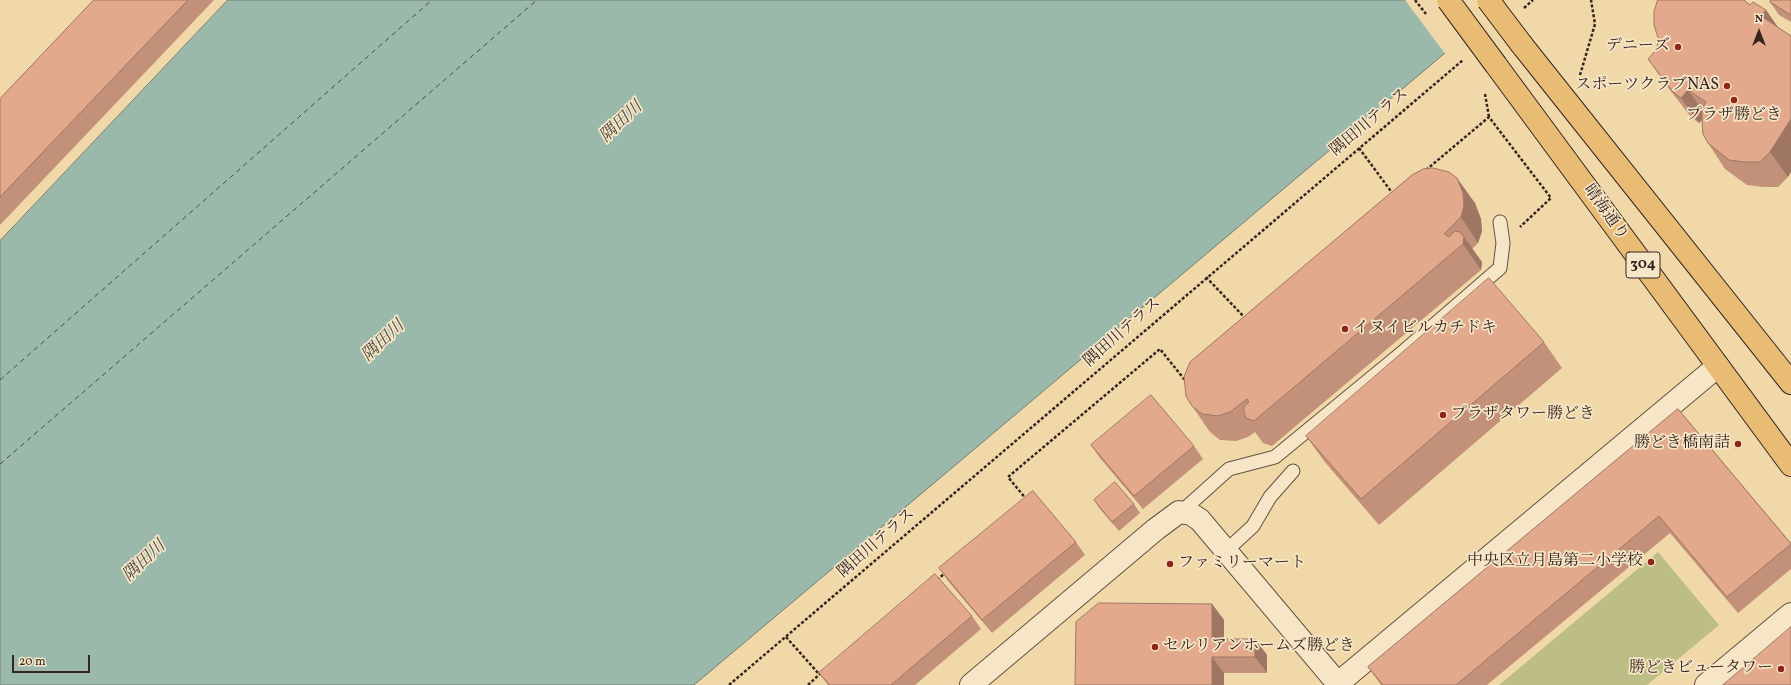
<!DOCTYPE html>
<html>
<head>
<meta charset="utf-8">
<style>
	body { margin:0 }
	#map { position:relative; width:1791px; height:685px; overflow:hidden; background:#f1d8a9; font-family:Vollkorn,serif }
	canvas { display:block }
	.north { position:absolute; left:1739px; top:12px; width:40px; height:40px; -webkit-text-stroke:3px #f6e6c7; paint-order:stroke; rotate:0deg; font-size:11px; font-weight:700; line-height:16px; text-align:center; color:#352520 }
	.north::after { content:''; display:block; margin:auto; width:14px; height:18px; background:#352520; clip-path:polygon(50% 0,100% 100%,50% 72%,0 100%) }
	.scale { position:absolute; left:12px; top:655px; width:78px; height:18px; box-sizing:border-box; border:2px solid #352520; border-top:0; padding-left:5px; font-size:12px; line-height:14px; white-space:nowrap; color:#352520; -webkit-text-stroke:3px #f6e6c7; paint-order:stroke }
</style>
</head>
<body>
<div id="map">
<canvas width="1791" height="685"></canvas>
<div class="north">N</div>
<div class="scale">20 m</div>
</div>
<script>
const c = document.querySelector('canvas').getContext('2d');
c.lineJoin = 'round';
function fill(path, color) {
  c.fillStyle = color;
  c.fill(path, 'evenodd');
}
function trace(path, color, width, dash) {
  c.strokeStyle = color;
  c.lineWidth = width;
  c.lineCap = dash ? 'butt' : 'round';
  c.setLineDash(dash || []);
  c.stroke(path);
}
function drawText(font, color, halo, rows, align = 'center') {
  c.font = font + ' Vollkorn,"Noto Serif JP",serif';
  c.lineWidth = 3.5;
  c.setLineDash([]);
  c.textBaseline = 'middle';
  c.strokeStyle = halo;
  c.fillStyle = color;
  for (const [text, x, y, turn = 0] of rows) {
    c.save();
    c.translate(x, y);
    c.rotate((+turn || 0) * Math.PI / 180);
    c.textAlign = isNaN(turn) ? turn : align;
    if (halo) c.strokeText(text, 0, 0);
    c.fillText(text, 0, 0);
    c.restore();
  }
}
const green = new Path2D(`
	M1658,552L1719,625L1647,685H1499Z`);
const water = new Path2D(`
	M228,0H1508L694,685H0V241Z`);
const pier = new Path2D(`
	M1405,0H1510L1446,55Z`);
const ferry = new Path2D(`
	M0,380L432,0
	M0,464L537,0`);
const path = new Path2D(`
	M1524,8L1533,0
	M1580,75L1595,24L1591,0
	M1485,94L1489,117
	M1359,148L1393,194
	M1426,170L1489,117L1551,198L1520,227
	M1206,277L1246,319
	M1027,500L1008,477L1160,349L1184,379L1186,377
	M937,580L945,573
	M786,637L819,674
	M729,685L1463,60
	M808,685L822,672`);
const service = new Path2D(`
	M1180,513L1229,469L1275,457L1404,351L1500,268L1503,243L1500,222
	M1226,551L1253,526L1270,497L1293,471`);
const minor = new Path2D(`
	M1336,685L1718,366
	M1706,685L1791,614`);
const tertiary = new Path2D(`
	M971,685L1156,529L1179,512L1191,514L1200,520L1339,685`);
const primary = new Path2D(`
	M1522,45L1791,383
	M1496,65L1791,465`);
const pathBridge = new Path2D(`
	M1415,0L1426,14`);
const primaryBridge = new Path2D(`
	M1448,0L1496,65
	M1488,0L1522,45`);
const wall = new Path2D(`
	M94,0H214L0,225V99Z
	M1791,0V22L1779,15L1770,2Z
	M1750,5L1766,10L1777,26L1788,177L1778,187H1763L1747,185L1725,169L1708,143L1702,120L1699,123L1691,117L1666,85L1648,59L1657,49L1658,38Z
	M1475,203L1481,219L1482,231L1478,243L1472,249L1482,262L1481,270L1272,446L1263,443L1255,432L1248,437L1236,441L1220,440L1210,432L1192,406Z
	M1544,342L1562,368L1379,525L1324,461L1306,436Z
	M1678,409L1791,543V569L1738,613L1670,533L1487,685H1381L1368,667Z
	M1091,445L1194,446L1203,459L1143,509L1100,458Z
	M1094,500L1134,504L1140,513L1119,531L1100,509Z
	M1076,542L1085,555L992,633L948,581L939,568Z
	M1212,604L1224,620V639H1255L1267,655V673H1224V685H1075Z
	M972,616L981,629L915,685H828L819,673Z`);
const shadedWall = new Path2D(`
	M1766,10L1784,36L1761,16Z
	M1688,90L1706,115L1699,123L1681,98Z
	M1791,119V172L1788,177L1770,152Z
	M1457,178L1475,203L1481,219L1482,231L1478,243L1461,217Z
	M1464,237L1482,262L1481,270L1463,244Z
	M1212,604L1224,620V655L1212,639Z
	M1255,639L1267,655V673L1255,657Z
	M1212,657L1224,673V685H1212Z`);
const building = new Path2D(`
	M94,0H188L0,197V99Z
	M1658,0H1744L1750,5L1753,2L1766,10L1761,16L1791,36V119L1770,152L1760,162H1745L1729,160L1708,143L1703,134L1702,122V109L1706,102L1688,90L1681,98L1673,92L1648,59L1657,49L1658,38L1654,25V12Z
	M1771,0H1791V15L1770,2Z
	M1433,168L1449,172L1457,178L1463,193L1464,206L1461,217L1444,234L1449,237L1455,231L1460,232L1464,237L1463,244L1254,421L1246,418L1244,413V406L1249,402L1247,399L1230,412L1218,416L1202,414L1192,406L1186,396L1184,377L1190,362L1412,175L1423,169Z
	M1489,278L1544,342L1361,499L1306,436Z
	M1151,395L1194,446L1134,496L1091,445Z
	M1678,409L1791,544L1727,597L1659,516L1456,685H1383L1368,667Z
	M1115,482L1134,504L1112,522L1094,500Z
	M1033,491L1076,542L982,620L939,568Z
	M935,574L972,616L891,685H830L819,673Z
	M1099,603L1212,604V639H1255V657H1212V685H1075L1076,622Z
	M1791,627V685H1723Z`);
const markers = [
	[1678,47,4,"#8f2418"],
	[1727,86,4,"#8f2418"],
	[1734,100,4,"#8f2418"],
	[1345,329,4,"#8f2418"],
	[1443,415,4,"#8f2418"],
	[1738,444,4,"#8f2418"],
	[1651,562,4,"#8f2418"],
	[1170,564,4,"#8f2418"],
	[1155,647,4,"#8f2418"],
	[1781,669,4,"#8f2418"]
];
const shields = [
	[1643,265,34]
];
const shieldNames = [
	["304",1643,265]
];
const poiNames = [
	["デニーズ",1670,47],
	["スポーツクラブNAS",1719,86],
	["プラザ勝どき",1734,116,"center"],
	["イヌイビルカチドキ",1353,329,"left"],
	["プラザタワー勝どき",1451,415,"left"],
	["勝どき橋南詰",1730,444],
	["中央区立月島第二小学校",1643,562],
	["ファミリーマート",1178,564,"left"],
	["セルリアンホームズ勝どき",1163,647,"left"],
	["勝どきビュータワー",1773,669]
];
const streetNames = [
	["隅田川テラス",1370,123,-40],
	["晴海通り",1605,213,54],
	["隅田川テラス",1123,333,-41],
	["隅田川テラス",877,544,-41]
];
const waterNames = [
	["隅田川",622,123,-43],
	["隅田川",384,342,-43],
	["隅田川",145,562,-43]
];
fill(green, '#bcbe86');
fill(water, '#9bb9ab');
trace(water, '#727e73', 1);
fill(pier, '#f1d8a9');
trace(ferry, '#4e4a43', 1, [5, 4]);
trace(service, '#645242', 15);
trace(minor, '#645242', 24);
trace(tertiary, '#645242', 24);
trace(primary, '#352520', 24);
trace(path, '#352520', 2.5, [3, 2]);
trace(service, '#f6e6c7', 13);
trace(minor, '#f6e6c7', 22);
trace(tertiary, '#f6e6c7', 22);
trace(primary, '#e8bc74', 22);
trace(primaryBridge, '#352520', 24, []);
trace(pathBridge, '#352520', 2.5, [3, 2]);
trace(primaryBridge, '#e8bc74', 22);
fill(wall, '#c39179');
fill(shadedWall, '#9f7663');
fill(building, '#e3a98d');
trace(building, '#9f7663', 1);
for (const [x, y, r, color] of markers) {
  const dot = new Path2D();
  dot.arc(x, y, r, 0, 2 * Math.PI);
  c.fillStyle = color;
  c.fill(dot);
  trace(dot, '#f6e6c7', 1.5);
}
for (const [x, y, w] of shields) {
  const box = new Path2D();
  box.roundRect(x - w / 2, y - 13, w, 26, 3);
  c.fillStyle = '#f6e6c7';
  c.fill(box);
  trace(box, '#352520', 1);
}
drawText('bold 15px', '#352520', null, shieldNames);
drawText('16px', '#352520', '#f6e6c7', poiNames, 'right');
drawText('16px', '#352520', '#f6e6c7', streetNames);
drawText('italic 17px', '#4e4a43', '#f6e6c7', waterNames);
</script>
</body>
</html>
